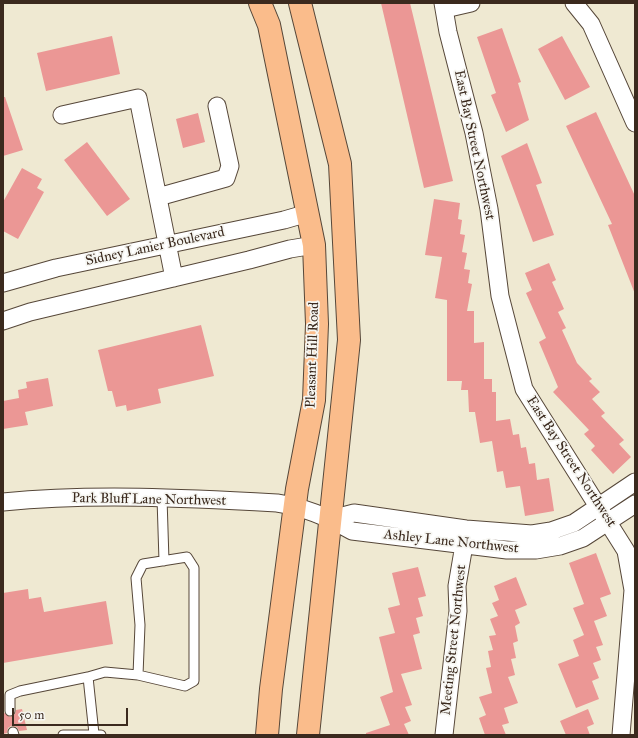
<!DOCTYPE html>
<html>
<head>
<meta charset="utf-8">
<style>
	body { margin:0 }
	#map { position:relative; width:638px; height:738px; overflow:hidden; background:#efe9d2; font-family:"IM FELL Great Primer",serif }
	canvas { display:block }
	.frame { position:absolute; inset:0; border:4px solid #3b2a1e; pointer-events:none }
	.scale { position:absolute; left:12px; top:708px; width:116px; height:18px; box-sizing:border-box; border:2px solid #3b2a1e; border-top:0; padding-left:5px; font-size:12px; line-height:14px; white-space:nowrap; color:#3b2a1e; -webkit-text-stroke:3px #f6f6f2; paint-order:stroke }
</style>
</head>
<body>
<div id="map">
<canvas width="638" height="738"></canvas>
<div class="frame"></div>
<div class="scale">50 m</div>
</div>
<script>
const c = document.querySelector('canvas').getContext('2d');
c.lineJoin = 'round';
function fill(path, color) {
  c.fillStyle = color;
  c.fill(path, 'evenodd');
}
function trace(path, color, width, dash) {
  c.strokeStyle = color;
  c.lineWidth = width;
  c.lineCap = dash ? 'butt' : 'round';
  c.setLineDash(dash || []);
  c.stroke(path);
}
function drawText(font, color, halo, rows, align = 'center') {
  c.font = font + ' "IM FELL Great Primer",serif';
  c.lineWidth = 3.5;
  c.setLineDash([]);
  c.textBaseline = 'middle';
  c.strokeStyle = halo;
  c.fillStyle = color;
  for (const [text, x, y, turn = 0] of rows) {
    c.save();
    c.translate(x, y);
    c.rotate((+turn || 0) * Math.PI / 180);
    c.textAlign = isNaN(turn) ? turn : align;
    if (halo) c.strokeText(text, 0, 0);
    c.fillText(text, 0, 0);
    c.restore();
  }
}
const building = new Path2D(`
	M381,3H410L453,181L424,188Z
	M502,28L521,82L518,83L529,120L506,132L491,95L496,93L477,37Z
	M112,36L120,74L46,91L37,53Z
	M562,36L590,87L565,100L538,49Z
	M3,97H5L23,150L3,156Z
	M596,112L635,196V294L608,225L612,224L566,126Z
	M198,113L205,142L183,148L176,119Z
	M87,142L130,199L107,216L64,160Z
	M527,143L542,183L536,185L554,235L533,242L501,156Z
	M22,168L42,179L37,188L44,192L18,239L3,231V202Z
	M434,199L460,203L458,219L462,220L460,234L465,235L462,252L467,253L464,269L470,270L468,283L472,284L467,311H474V343L484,342V379H492V392H496V421L510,419L513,435L519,434L521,448L526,447L529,464L535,463L537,480L549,478L554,511L525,516L520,486L506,488L503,471L497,472L492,441L480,443L475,412H469L468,390H461L462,381H447V300L435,298L442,257L425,255Z
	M549,263L556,280L552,282L564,309L558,312L566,328L562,330L577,363L592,379L589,381L600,392L592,399L605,413L601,416L624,440L619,444L631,457L613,474L591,450L595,446L584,434L589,430L553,392L558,387L539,342L546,338L526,293L532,290L525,273Z
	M201,325L214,376L158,389L161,403L127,411L126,405L116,407L112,391H108L98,350Z
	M48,378L53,406L25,412L28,425L3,429V401L19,398L18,390L27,388L26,382Z
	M596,553L611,594L600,598L607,616L594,621L603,645L596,647L601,660L593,663L599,678L592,681L599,699L576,708L558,664L579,656L573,640L584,635L573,608L584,604L569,563Z
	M418,567L426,596L418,598L423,616L416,618L420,633L413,635L422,669L401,674L412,705L405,707L411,721L404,724L409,735H366V733L390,725L380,697L393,692L379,637L395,633L388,608L400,605L392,573Z
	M516,577L527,605L515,610L520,623L515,626L518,641L513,643L516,658L511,659L515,675L508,677L518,703L504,708L509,723L502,725L506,735H485L479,718L486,715L479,697L492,693L486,668L491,667L488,651L493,650L489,636L496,635L490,619L498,616L492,603L499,600L494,586Z
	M28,589L29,599L41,597L44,612L106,601L113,644L3,663V593Z
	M22,709L27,730L19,731L17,727L11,726L8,728L7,733L3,734V712L10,717L15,714L16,710Z
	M588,709L594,724L587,727L590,735H566L560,721Z`);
const service = new Path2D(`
	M162,498L164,561
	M10,711V695L20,691L88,677
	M13,732L14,735
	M94,734L88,677L105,672L138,675L185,686L194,681V568L187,557L143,564L136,578L140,625L138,675
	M63,735H101`);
const minor = new Path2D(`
	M443,3L448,32L474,133L489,209L500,296L524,389L626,551L633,590L621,735
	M574,3L591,24L635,123
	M445,9L471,3
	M62,115L138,98L174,278
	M158,197L226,178L230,166L217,106
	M3,283L56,268L284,220L308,213
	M3,321L30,312L249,260L290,249L314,245
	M3,502C94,493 186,498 277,503C304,507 328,517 352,531L507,550H536L560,546L583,538L635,504
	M331,519L354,513L466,529L532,534L551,531L574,523L635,482
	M444,735L458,611L457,586L464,545`);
const trunk = new Path2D(`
	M260,3L269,25L314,245L317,324L314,400L297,489L271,689L267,735
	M300,3L340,164L349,340L308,735`);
const streetNames = [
	["East Bay Street Northwest",474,145,78],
	["Sidney Lanier Boulevard",155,247,-12],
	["Pleasant Hill Road",313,355,-88],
	["East Bay Street Northwest",571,462,57],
	["Park Bluff Lane Northwest",149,500,1],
	["Ashley Lane Northwest",451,542,6],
	["Meeting Street Northwest",454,640,-84]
];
fill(building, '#eb9795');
trace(service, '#564739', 11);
trace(minor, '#564739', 19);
trace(trunk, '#564739', 24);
trace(service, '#fff', 9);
trace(minor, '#fff', 17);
trace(trunk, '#fabc8b', 22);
drawText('14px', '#3b2a1e', '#f6f6f2', streetNames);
</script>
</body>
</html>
